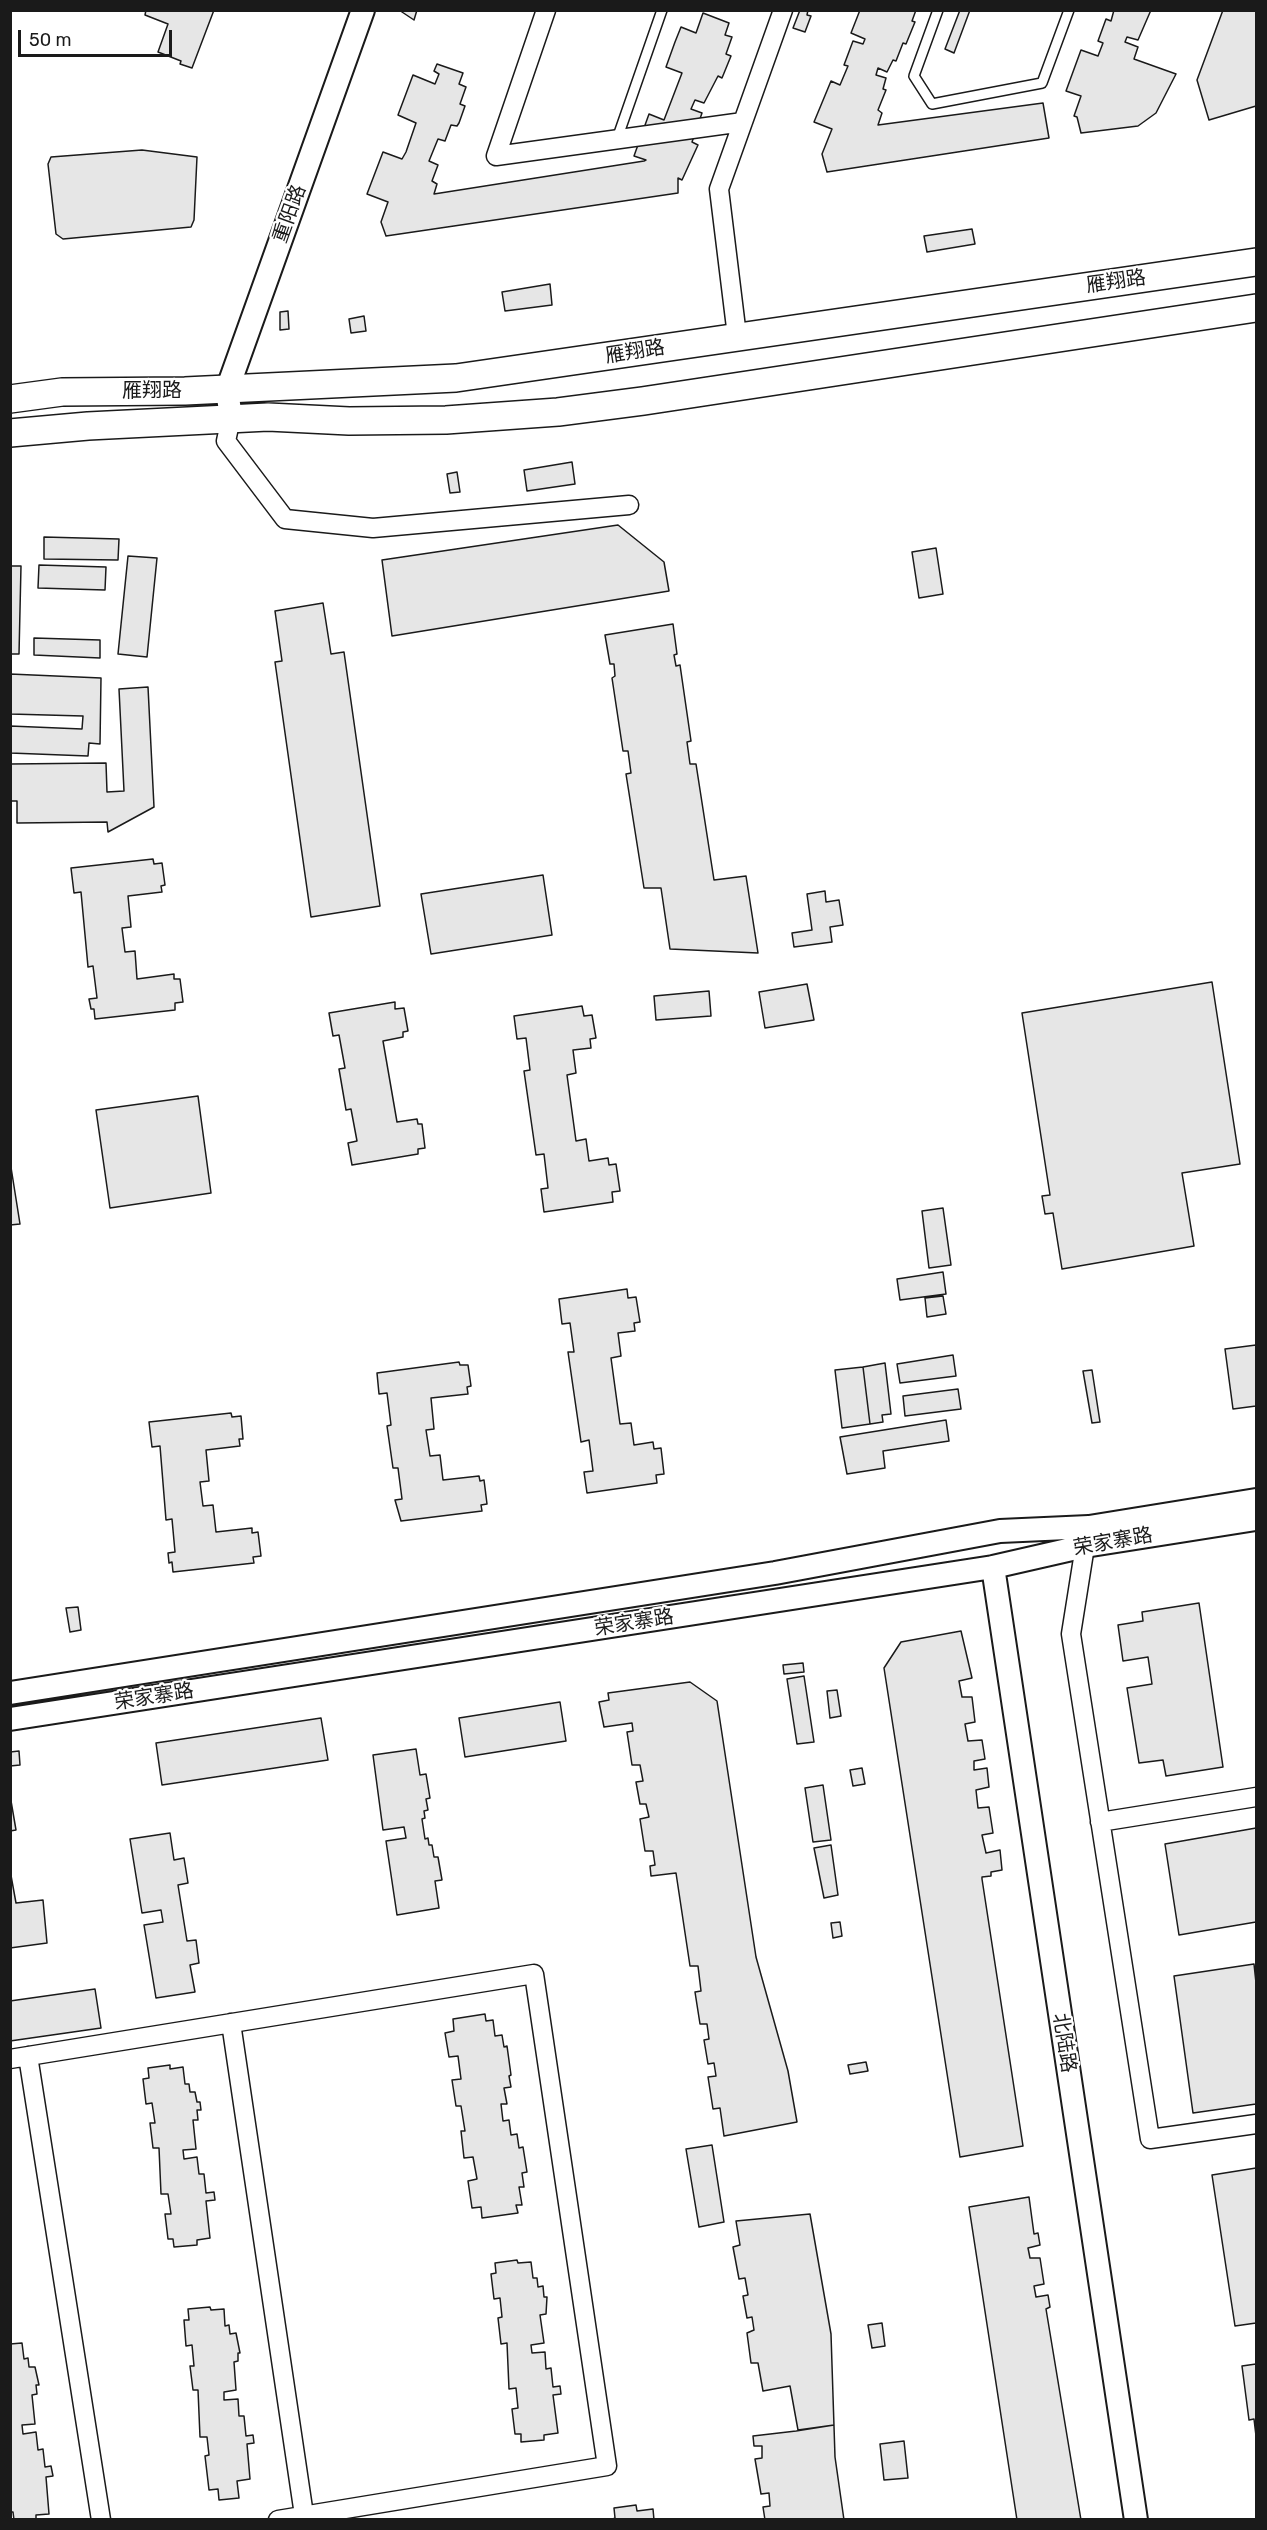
<!DOCTYPE html>
<html>
<head>
<meta charset="utf-8">
<style>
	body { margin:0 }
	#map { position:relative; width:1267px; height:2530px; overflow:hidden; background:#fff; font-family:Rubik,sans-serif }
	canvas { display:block }
	.frame { position:absolute; inset:0; border:12px solid #1a1a1a; pointer-events:none }
	.scale { position:absolute; left:18px; top:30px; width:154px; height:27px; box-sizing:border-box; border:3px solid #1a1a1a; border-top:0; padding-left:8px; font-size:18px; line-height:21px; white-space:nowrap; color:#1a1a1a; -webkit-text-stroke:4px #fff; paint-order:stroke }
</style>
</head>
<body>
<div id="map">
<canvas width="1267" height="2530"></canvas>
<div class="frame"></div>
<div class="scale">50 m</div>
</div>
<script>
const c = document.querySelector('canvas').getContext('2d');
c.lineJoin = 'round';
function fill(path, color) {
  c.fillStyle = color;
  c.fill(path, 'evenodd');
}
function trace(path, color, width, dash) {
  c.strokeStyle = color;
  c.lineWidth = width;
  c.lineCap = dash ? 'butt' : 'round';
  c.setLineDash(dash || []);
  c.stroke(path);
}
function drawText(font, color, halo, rows, align = 'center') {
  c.font = font + ' Rubik,"Noto Sans SC",sans-serif';
  c.lineWidth = 4.5;
  c.setLineDash([]);
  c.textBaseline = 'middle';
  c.strokeStyle = halo;
  c.fillStyle = color;
  for (const [text, x, y, turn = 0] of rows) {
    c.save();
    c.translate(x, y);
    c.rotate((+turn || 0) * Math.PI / 180);
    c.textAlign = isNaN(turn) ? turn : align;
    if (halo) c.strokeText(text, 0, 0);
    c.fillText(text, 0, 0);
    c.restore();
  }
}
const building = new Path2D(`
	M146,10H214L192,68L180,64L181,61L158,52L168,24L145,15Z
	M399,10H417L414,20Z
	M800,10H808L807,15L811,16L805,32L793,28Z
	M860,10H916L912,21L915,22L906,44L903,43L896,61L893,60L887,72L878,68L876,75L886,78L883,89L886,90L878,110L882,113L878,125L1043,103L1049,138L827,172L822,154L832,129L814,122L831,81L840,85L848,66L844,65L853,41L863,44L865,39L851,33Z
	M960,10H970L954,53L945,49Z
	M1114,10H1151L1138,40L1127,37L1125,42L1138,47L1134,59L1176,74L1156,113L1138,126L1081,133L1077,117L1074,116L1081,96L1066,91L1081,50L1098,56L1103,43L1098,41L1106,19L1111,21Z
	M1223,10H1256V106L1209,120L1197,80Z
	M703,13L729,23L725,35L732,37L726,54L731,56L722,78L718,76L704,103L695,100L691,109L702,113L692,142L698,145L682,180L678,178V193L386,236L381,222L388,202L367,194L383,152L402,159L406,152L416,123L398,115L413,75L435,84L439,74L434,71L437,64L463,73L459,84L466,87L460,104L465,106L459,123L457,126L451,125L445,141L438,139L429,161L438,165L432,181L437,184L434,194L644,161L646,160L634,156L649,114L664,120L682,73L666,67L675,42L681,27L696,33Z
	M142,150L197,157L194,220L191,227L63,239L56,234L48,164L51,157Z
	M972,229L975,244L927,252L924,236Z
	M550,284L552,305L505,311L502,292Z
	M288,311L289,329L280,330V312Z
	M364,316L366,331L351,333L349,319Z
	M572,462L575,484L527,491L524,470Z
	M457,472L460,492L450,493L447,474Z
	M618,525L664,562L669,591L392,636L382,560Z
	M44,537L119,539L118,560L44,559Z
	M936,548L943,594L919,598L912,552Z
	M128,556L157,558L147,657L118,654Z
	M39,565L106,567L105,590L38,588Z
	M10,566H21L19,654H10Z
	M323,603L331,654L344,652L380,906L311,917L275,662L282,661L275,611Z
	M673,624L677,654L674,655L676,666L680,665L691,741L687,742L690,764H696L714,880L746,876L758,953L670,949L661,888H644L626,774L631,773L628,751H623L612,678L615,676L614,664H610L605,635Z
	M34,638L100,640V658L34,655Z
	M10,674L101,678L100,744L89,743L88,756L10,753V726L82,729L83,716L10,714Z
	M148,687L154,807L108,832L107,822L17,823V801H10V764L106,763L107,792L124,791L119,689Z
	M153,859L154,864L162,863L165,885L161,886L162,892L128,896L131,927L122,928L125,952L135,951L137,979L174,974V979H180L183,1002L175,1003V1010L95,1019L94,1009H91L89,999L97,998L93,966L88,967L81,892L74,893L71,868Z
	M543,875L552,935L431,954L421,894Z
	M825,891L826,902L839,900L843,925L830,927L832,942L794,947L792,933L812,930L807,894Z
	M1212,982L1240,1164L1182,1173L1194,1246L1062,1269L1053,1213L1045,1214L1042,1196L1050,1195L1022,1013Z
	M807,984L814,1020L765,1028L759,992Z
	M709,991L711,1016L656,1020L654,996Z
	M395,1002V1009L404,1008L408,1031L403,1032V1037L383,1041L397,1122L417,1119L418,1124H422L425,1148L418,1149V1154L352,1165L348,1143L357,1141L351,1109L346,1110L339,1069L345,1068L339,1035L333,1036L329,1013Z
	M582,1006L584,1016L592,1015L596,1038L590,1039L591,1048L573,1050L576,1073L567,1075L576,1141L586,1139L589,1161L608,1158L609,1165L616,1164L620,1191L612,1192L613,1202L544,1212L541,1189L548,1188L544,1154L536,1155L524,1071L530,1070L526,1038L517,1039L514,1016Z
	M198,1096L211,1193L110,1208L96,1110Z
	M10,1161L20,1224L10,1225Z
	M943,1208L951,1265L929,1268L922,1211Z
	M943,1272L946,1294L900,1300L897,1279Z
	M627,1289L628,1298L636,1297L640,1322L634,1323L635,1331L618,1333L621,1356L611,1358L620,1424L631,1423L634,1445L653,1442L654,1449L661,1448L664,1474L656,1475L657,1483L587,1493L584,1472L593,1471L589,1440L581,1442L568,1352H574L570,1323L562,1324L559,1299Z
	M943,1296L946,1314L927,1317L925,1298Z
	M1256,1345V1406L1233,1409L1225,1349Z
	M953,1355L956,1376L900,1383L897,1364Z
	M459,1362L460,1365H468L471,1386L467,1387L468,1394L431,1398L434,1429L426,1430L430,1456L440,1455L443,1480L479,1476L480,1481L484,1480L487,1504L481,1505L482,1511L401,1521L395,1500L402,1499L398,1468H393L387,1426L391,1425L387,1393L379,1394L377,1373Z
	M885,1363L891,1414L882,1415L883,1422L870,1424L863,1367Z
	M863,1367L870,1424L842,1428L835,1370Z
	M1092,1370L1100,1422L1092,1423L1083,1371Z
	M958,1389L961,1409L905,1416L903,1396Z
	M231,1413L232,1417L241,1416L243,1439H239L240,1446L206,1450L209,1481L200,1482L203,1506L213,1505L216,1532L252,1528V1533L258,1532L261,1556L253,1557L254,1563L173,1572L172,1562L169,1563L168,1553L175,1552L172,1519L166,1520L160,1446L152,1447L149,1422Z
	M946,1420L949,1441L883,1451L885,1468L847,1474L840,1437Z
	M1199,1603L1223,1767L1166,1776L1163,1760L1139,1763L1127,1688L1152,1684L1148,1657L1123,1661L1118,1625L1143,1621L1142,1612Z
	M78,1607L81,1630L70,1632L66,1608Z
	M961,1631L972,1678L959,1681L962,1697H972L975,1722L965,1724L968,1741L982,1740L985,1759L974,1761V1770L987,1768L989,1787L976,1790L978,1808L989,1807L993,1833L982,1835L986,1853L1000,1850L1002,1870L991,1872V1876L982,1877V1879L1023,2146L960,2157L884,1668L901,1642Z
	M803,1663L804,1672L784,1674L783,1665Z
	M804,1676L814,1742L797,1744L787,1679Z
	M690,1682L717,1701L756,1957L788,2071L797,2122L724,2136L720,2108L713,2109L708,2077L716,2076L714,2063L708,2064L704,2040L709,2039L707,2024H700L695,1992L701,1991L698,1966H690L676,1873L651,1876L650,1866L655,1865L653,1851H645L640,1819L649,1817L646,1804H640L636,1782L643,1781L640,1765H632L627,1732L633,1731L632,1723L604,1727L599,1702L609,1700L608,1693Z
	M837,1690L841,1716L830,1718L827,1691Z
	M560,1702L566,1741L465,1757L459,1718Z
	M321,1718L328,1760L162,1785L156,1743Z
	M416,1749L420,1775L426,1774L430,1798L426,1799L428,1810L424,1811L425,1818L422,1819L425,1839L428,1838L429,1845H432L434,1857H438L442,1880L435,1881L439,1908L397,1915L386,1841L406,1838L404,1827L383,1830L373,1755Z
	M19,1751L20,1765L10,1766V1752Z
	M862,1768L865,1784L853,1786L850,1770Z
	M823,1785L831,1840L813,1842L805,1788Z
	M10,1795L16,1830L10,1831Z
	M1256,1828V1922L1179,1935L1165,1844Z
	M170,1833L174,1860L184,1858L188,1883L178,1885L187,1941L196,1940L199,1963L190,1965L195,1992L156,1998L144,1925L163,1922L161,1910L142,1913L130,1839Z
	M831,1845L838,1895L824,1898L814,1848Z
	M10,1870L16,1903L43,1900L47,1943L10,1948Z
	M840,1922L842,1936L833,1938L831,1923Z
	M1254,1964L1256,1983V2104L1193,2113L1174,1976Z
	M95,1989L101,2028L10,2041V2001Z
	M485,2014L486,2021L493,2020L495,2036L502,2035L504,2047L507,2046L511,2075L509,2076L511,2087L504,2088L507,2104H501L503,2121L509,2120L511,2135L517,2134L519,2148L523,2147L527,2172L522,2173L524,2187H519L522,2205H516L518,2213L482,2218L481,2207L472,2208L468,2181L477,2179L473,2157L464,2158L461,2131H465L461,2106H456L452,2080L461,2079L458,2056L449,2057L445,2033L454,2031L453,2019Z
	M866,2062L868,2071L850,2074L848,2065Z
	M170,2065V2069L183,2067L185,2084H189L190,2092H195L197,2102H200L201,2110H197L198,2120H193L196,2149L183,2150L184,2159L197,2157L199,2174H204L206,2193L214,2192L215,2200L206,2201L210,2238L197,2240V2245L174,2247L173,2239H168L165,2214H171L168,2194H161L159,2148H153L150,2123H155L152,2103L146,2104L143,2079L149,2078L148,2068Z
	M712,2145L724,2222L699,2227L686,2149Z
	M1256,2168V2323L1235,2326L1212,2175Z
	M1029,2197L1034,2234L1038,2233L1040,2245L1028,2248L1030,2258H1040L1044,2284L1034,2286L1036,2297L1048,2295L1050,2307L1046,2309L1081,2520H1017L969,2207Z
	M810,2214L831,2334L835,2457L844,2520H765L763,2507L770,2506L769,2493L761,2494L755,2459L762,2458V2446H754L753,2436L796,2431L834,2425L798,2430L790,2386L763,2391L758,2363H751L747,2333L754,2330L752,2317L747,2318L743,2296L748,2295L745,2278L739,2279L733,2247L740,2245L736,2221Z
	M517,2260L518,2263L531,2262L533,2278H537L538,2287L543,2286L544,2297H547L546,2314L540,2315L544,2343L531,2345L532,2353L545,2352L546,2369L551,2368L553,2387L560,2386L561,2394L553,2395L558,2433L544,2435V2440L521,2442V2434H515L512,2409L518,2408L516,2388L509,2389L507,2343L501,2344L498,2318L502,2317L500,2298L494,2299L491,2274L496,2273L495,2263Z
	M210,2307L211,2310L224,2309L225,2326L229,2325L230,2334L236,2333L240,2353H238V2361L234,2362L236,2390L224,2392V2400L238,2399L239,2416H244L246,2436L253,2435L254,2443L247,2444L250,2479L237,2481L239,2498L219,2500L218,2489L209,2490L205,2456L209,2455L207,2437H200L198,2390H193L190,2366H194L192,2345L186,2346L184,2320H189L188,2309Z
	M882,2323L885,2346L872,2348L868,2325Z
	M22,2343L24,2359L28,2358L29,2367H35L39,2385H36L37,2394L32,2395L35,2424L22,2425L23,2434L36,2432L38,2450L43,2449L45,2467L51,2466L53,2476L46,2477L49,2514L36,2515V2520H14L13,2512H10V2344Z
	M1256,2364V2436L1254,2419L1249,2420L1242,2366Z
	M904,2441L908,2478L884,2480L880,2444Z
	M636,2505L637,2511L653,2509L654,2520H611L615,2518L614,2508Z`);
const service = new Path2D(`
	M938,10L914,76L932,104L1042,83L1069,10
	M617,139L662,10`);
const minor = new Path2D(`
	M546,10L496,156L743,122
	M737,336L719,189L783,10
	M231,418L226,441L285,519L373,528L629,505
	M1085,1546L1071,1634L1150,2139L1256,2124
	M1100,1822L1256,1797
	M231,2023L304,2515
	M28,2056L101,2520
	M10,2059L534,1974L607,2466L278,2520`);
const tertiary = new Path2D(`
	M231,418L227,390L363,10
	M993,1567L1136,2520
	M10,1693L775,1573L1000,1531L1089,1527L1256,1500
	M10,1719L993,1567L1085,1546L1256,1519`);
const secondary = new Path2D(`
	M10,399L62,392L185,391L456,378L1256,262
	M10,433L88,426L268,417L349,421L446,420L558,412L643,401L1256,308`);
const streetNames = [
	["重阳路",290,214,-70],
	["雁翔路",1116,282,-8],
	["雁翔路",635,352,-9],
	["雁翔路",152,391],
	["荣家寨路",1113,1542,-10],
	["荣家寨路",634,1623,-9],
	["荣家寨路",154,1697,-9],
	["北陆路",1064,2043,81]
];
fill(building, '#e6e6e6');
trace(building, '#1a1a1a', 1.5);
trace(service, '#1a1a1a', 12);
trace(minor, '#1a1a1a', 21);
trace(tertiary, '#1a1a1a', 26);
trace(secondary, '#1a1a1a', 30);
trace(service, '#fff', 9);
trace(minor, '#fff', 18);
trace(tertiary, '#fff', 22);
trace(secondary, '#fff', 27);
drawText('20px', '#1a1a1a', '#fff', streetNames);
</script>
</body>
</html>
